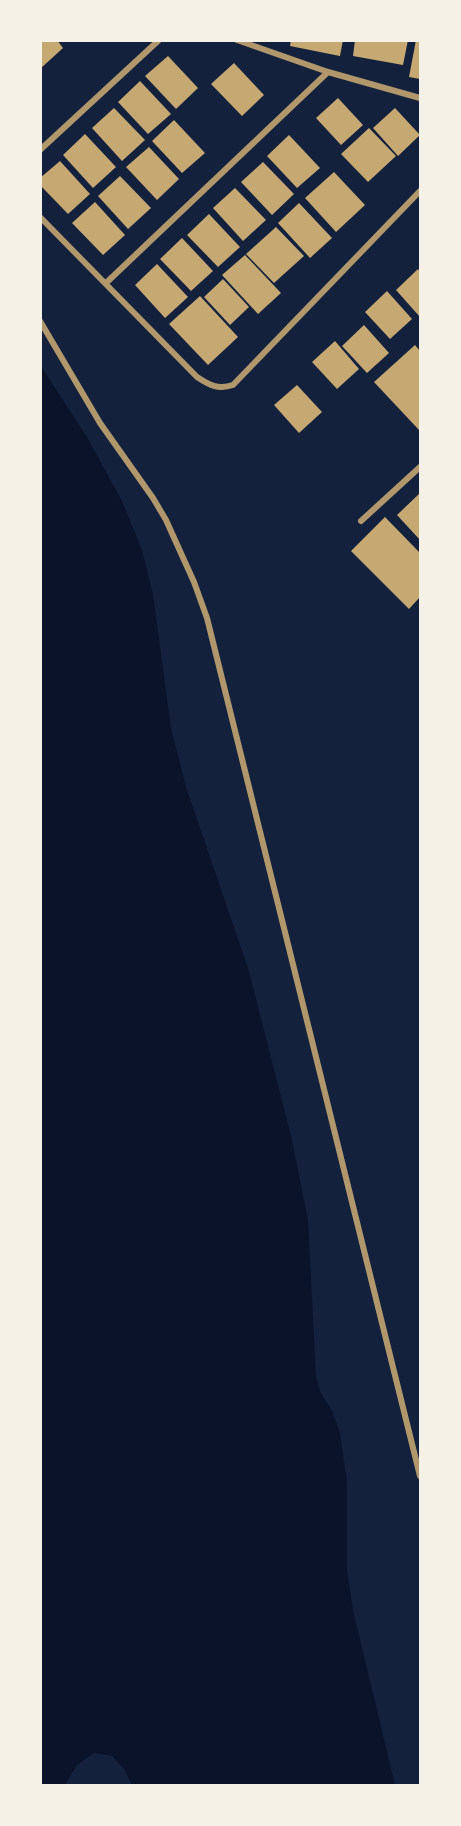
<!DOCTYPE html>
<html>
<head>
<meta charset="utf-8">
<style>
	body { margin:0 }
	#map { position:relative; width:461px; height:1826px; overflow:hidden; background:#14213d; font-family:"Noto Sans",sans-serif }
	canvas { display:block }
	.frame { position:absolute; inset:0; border:42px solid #f6f1e7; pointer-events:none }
</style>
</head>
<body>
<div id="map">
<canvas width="461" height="1826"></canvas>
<div class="frame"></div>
</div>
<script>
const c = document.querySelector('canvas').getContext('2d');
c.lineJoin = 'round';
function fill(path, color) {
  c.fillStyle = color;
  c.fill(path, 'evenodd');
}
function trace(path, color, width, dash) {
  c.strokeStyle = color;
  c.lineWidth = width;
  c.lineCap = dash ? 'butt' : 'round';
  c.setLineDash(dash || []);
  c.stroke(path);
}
const water = new Path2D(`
	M40,365L87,437L122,501L142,550L153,594L171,728L186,787L249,971L292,1140L308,1220L316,1377L320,1391L333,1413L340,1433L347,1482V1570L353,1610L395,1785H132L124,1769L112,1756L94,1753L77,1765L65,1785H41Z`);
const building = new Path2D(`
	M40,40H57L63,48L40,69Z
	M291,40H343L340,56L290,46Z
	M355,40H408L403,65L353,56Z
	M416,40H420V79L409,77Z
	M168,56L198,88L176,109L145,76Z
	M234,63L264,95L242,116L211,84Z
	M140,81L171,114L148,134L118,102Z
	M338,98L363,125L341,145L316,118Z
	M114,108L145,140L122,161L92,128Z
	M395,108L420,135L398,156L373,128Z
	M174,120L205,153L182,173L152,141Z
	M369,128L396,156L368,182L341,154Z
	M85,134L116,167L93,188L63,155Z
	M289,135L320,168L297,188L267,156Z
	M149,147L179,179L157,200L126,167Z
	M60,161L90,194L68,214L40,185V178Z
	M263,162L294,194L272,215L241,182Z
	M334,172L365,205L336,232L305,198Z
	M120,176L151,208L128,229L98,196Z
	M235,188L266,220L243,241L213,208Z
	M95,202L125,235L103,255L72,223Z
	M299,203L332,238L310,258L278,223Z
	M209,214L240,247L218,267L187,235Z
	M276,227L304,256L274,283L246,254Z
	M182,238L213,271L191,291L160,259Z
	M245,255L281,293L258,314L222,275Z
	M157,264L188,297L165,318L135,285Z
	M418,269L420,272V317L396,290Z
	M223,279L249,307L230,325L204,297Z
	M387,291L412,319L390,339L365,312Z
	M200,296L238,337L208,365L169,324Z
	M364,325L389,353L367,373L342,346Z
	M335,341L359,369L337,389L312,362Z
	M415,345L420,351V428L419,430L374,382Z
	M297,385L322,412L299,433L274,405Z
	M420,493V540L397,515Z
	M385,517L420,553V597L409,609L351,551Z`);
const minor = new Path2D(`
	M237,40L328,72L420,98
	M40,150L159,40
	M40,217L197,377C209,385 218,390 233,385L420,191
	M106,283L328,72
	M40,321L100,423L153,498L166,520L194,582L207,618L420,1476
	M361,521L420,467`);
fill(water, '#0b132b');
fill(building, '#c6a872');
trace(minor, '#b1986c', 6);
</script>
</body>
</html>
